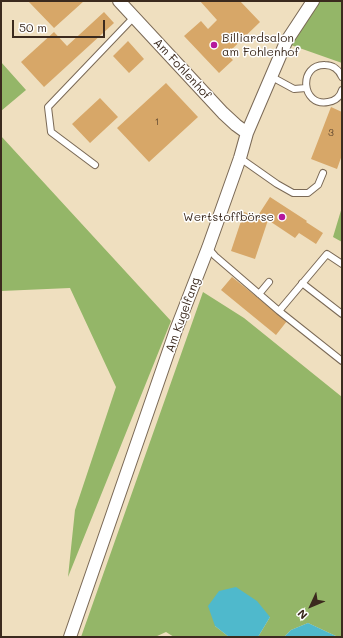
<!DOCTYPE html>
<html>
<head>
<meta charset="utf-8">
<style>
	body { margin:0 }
	#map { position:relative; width:343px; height:638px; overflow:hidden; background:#efdfbf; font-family:Mali,sans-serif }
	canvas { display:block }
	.frame { position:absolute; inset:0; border:2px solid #3b2a1e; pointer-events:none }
	.north { position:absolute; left:291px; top:586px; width:40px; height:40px; -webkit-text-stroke:3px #fff; paint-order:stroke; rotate:226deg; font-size:11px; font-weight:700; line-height:16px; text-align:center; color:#3b2a1e }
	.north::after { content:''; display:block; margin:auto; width:14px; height:18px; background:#3b2a1e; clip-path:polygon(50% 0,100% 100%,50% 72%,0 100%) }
	.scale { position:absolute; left:12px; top:20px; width:93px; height:18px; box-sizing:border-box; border:2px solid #3b2a1e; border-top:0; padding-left:5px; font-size:12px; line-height:14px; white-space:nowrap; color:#3b2a1e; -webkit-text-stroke:3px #fff; paint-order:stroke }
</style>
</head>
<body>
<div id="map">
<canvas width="343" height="638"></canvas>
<div class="frame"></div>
<div class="north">N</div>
<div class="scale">50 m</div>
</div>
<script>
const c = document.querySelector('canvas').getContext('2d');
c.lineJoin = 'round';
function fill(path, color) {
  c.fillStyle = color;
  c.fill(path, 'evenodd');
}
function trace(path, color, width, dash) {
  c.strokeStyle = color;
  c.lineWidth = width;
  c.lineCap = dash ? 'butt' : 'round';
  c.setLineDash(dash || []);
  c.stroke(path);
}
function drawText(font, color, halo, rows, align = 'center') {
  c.font = font + ' Mali,sans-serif';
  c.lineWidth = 3;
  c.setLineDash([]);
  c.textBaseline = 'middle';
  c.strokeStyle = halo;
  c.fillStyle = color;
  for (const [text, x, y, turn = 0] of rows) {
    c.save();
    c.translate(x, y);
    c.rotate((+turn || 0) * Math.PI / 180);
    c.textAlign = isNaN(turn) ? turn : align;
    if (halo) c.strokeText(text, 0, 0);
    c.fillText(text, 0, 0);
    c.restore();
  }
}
const forest = new Path2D(`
	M320,1H342V63L291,45Z
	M1,62L26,90L1,111Z
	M1,136L171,321L68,577L75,510L116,387L70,288L1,291Z
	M342,207V242L333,237Z
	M203,292L244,318L342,397V637H338L308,623L291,630L284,637H258L270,617L215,626L229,637H174L166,632L155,637H81Z`);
const water = new Path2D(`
	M236,587L257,601L270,617L258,637H229L215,626L208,606L219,591Z
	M308,623L338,637H284L291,630Z`);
const building = new Path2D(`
	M28,1H84L54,28Z
	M200,1H240L260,22L227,54L233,60L219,73L184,36L201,21L208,29L217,20Z
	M104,12L114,23L44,87L21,62L54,32L67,46Z
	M128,41L144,59L129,73L113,56Z
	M166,83L198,117L149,162L117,128Z
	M100,98L118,117L90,143L72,124Z
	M331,107L342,112V155L337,169L311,159Z
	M270,197L307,221L306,222L323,233L316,244L299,233L295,238L259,214Z
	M244,212L268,220L255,259L231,251Z
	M232,277L287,321L276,335L221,290Z`);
const service = new Path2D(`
	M272,77L294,89L306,88
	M342,77C339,70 333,65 325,65C298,64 301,107 328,102C335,101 340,97 342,90
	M240,158L277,184L293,193H308L318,185L323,173
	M95,165L51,132L48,107L134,17
	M208,248L215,256L279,311L342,361
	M302,283L342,314
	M259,294L269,282
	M279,311L327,254L342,264`);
const minor = new Path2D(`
	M119,1L223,113L236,125L247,133
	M70,637L176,330L208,248L240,158L247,133L286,42L313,1`);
const markers = [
	[214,45,4,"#b5179e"],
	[282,217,4,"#b5179e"]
];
const numberNames = [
	["1",157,122],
	["3",331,133]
];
const poiNames = [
	["Billiardsalon",222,38],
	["am Fohlenhof",222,52],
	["Wertstoffbörse",274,217,"right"]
];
const streetNames = [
	["Am Fohlenhof",182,69,47],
	["Am Kugelfang",183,315,-70]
];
fill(forest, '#94b668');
fill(water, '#4fb9cc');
fill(building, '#d7a768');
trace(service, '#7a6956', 8);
trace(minor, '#7a6956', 14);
trace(service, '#fff', 6);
trace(minor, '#fff', 12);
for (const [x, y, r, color] of markers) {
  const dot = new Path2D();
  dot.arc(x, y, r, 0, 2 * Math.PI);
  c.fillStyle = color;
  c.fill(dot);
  trace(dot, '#fff', 1.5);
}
drawText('10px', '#624930', null, numberNames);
drawText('12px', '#3b2a1e', '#fff', poiNames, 'left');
drawText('12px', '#3b2a1e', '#fff', streetNames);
</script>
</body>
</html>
